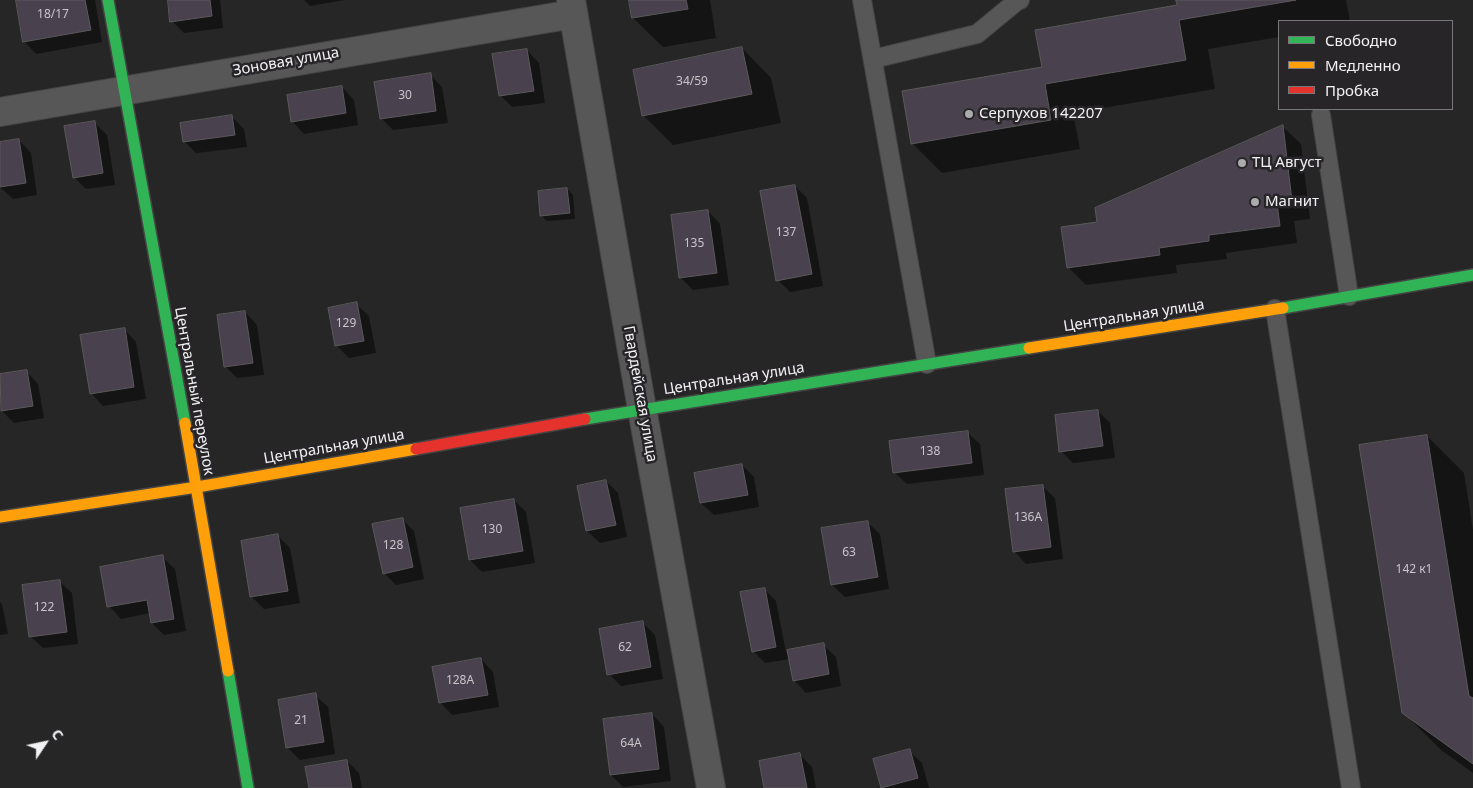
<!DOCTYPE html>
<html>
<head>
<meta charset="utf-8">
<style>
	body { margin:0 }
	#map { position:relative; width:1473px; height:788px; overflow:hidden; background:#272627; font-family:"Noto Sans",sans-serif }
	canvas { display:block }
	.legend { position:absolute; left:1278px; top:20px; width:175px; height:90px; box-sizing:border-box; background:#272528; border:1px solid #787779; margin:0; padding:6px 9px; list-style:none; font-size:15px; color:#f2f1f3 }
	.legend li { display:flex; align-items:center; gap:10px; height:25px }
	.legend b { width:25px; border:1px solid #787779 }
	.north { position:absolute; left:20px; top:718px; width:50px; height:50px; -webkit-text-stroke:4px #272528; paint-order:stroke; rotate:56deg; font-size:14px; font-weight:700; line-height:20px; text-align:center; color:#f2f1f3 }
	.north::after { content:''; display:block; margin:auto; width:18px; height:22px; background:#f2f1f3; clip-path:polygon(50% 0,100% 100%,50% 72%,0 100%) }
</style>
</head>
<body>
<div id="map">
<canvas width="1473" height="788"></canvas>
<ul class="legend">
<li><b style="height:6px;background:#30b455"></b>Свободно</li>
<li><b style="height:6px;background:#ff9f0a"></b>Медленно</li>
<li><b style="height:6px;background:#e5322d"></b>Пробка</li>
</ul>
<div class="north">С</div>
</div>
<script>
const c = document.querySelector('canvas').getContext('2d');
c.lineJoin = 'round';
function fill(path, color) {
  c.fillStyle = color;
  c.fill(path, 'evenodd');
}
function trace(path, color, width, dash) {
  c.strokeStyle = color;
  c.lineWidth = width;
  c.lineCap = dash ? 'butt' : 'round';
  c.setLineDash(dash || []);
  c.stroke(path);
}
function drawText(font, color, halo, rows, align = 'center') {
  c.font = font + ' "Noto Sans",sans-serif';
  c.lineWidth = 5;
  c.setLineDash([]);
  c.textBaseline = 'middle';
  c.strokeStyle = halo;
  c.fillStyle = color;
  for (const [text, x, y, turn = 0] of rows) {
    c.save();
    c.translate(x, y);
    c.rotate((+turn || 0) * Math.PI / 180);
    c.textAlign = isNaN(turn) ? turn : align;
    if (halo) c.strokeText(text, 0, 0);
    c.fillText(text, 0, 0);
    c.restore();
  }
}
const shadow = new Path2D(`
	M17,0H95L102,42L36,54L24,41Z
	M169,0H220L223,28L184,33L172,21Z
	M304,0H345L310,6Z
	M630,0H710L716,38L663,47L633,18Z
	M1177,0H1346L1350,21H1279V37L1208,49L1215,89L1073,113L1080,149L942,173L912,143L1043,68L1178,6Z
	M742,48L771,78L781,123L673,145L644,116L634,71Z
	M527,50L539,63L545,103L512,107L500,95Z
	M430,75L442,87L448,123L393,130L381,118Z
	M342,87L354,100L358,125L304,134L292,121Z
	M232,117L244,129L247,147L196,153L184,141Z
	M95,123L107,135L115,185L86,189L74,177Z
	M1283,127L1301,144L1310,219L1294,221L1297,243L1226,253L1227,259L1176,265L1177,273L1086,285L1068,267L1098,223Z
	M19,140L31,153L37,195L13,199L0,187V143Z
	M795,186L807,198L823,286L790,292L778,280Z
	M567,189L573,195L575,219L547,221L541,215Z
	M708,211L720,224L729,285L693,290L680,277Z
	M356,304L369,316L376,353L349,358L336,345Z
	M245,312L257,325L264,375L237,378L225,366Z
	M124,329L136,342L146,399L103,406L91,393Z
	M26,371L38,384L44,418L14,423L2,411L0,397V375Z
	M1098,411L1110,423L1115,458L1073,463L1061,451Z
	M967,432L980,444L984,475L907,484L894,472Z
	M1427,436L1464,473L1473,530V773L1441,750L1403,712Z
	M742,465L754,477L759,507L714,515L701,503Z
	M606,481L618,493L627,537L600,543L587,531Z
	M1042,486L1055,498L1063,559L1026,564L1014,551Z
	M514,500L526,512L535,563L482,572L470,560L461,509Z
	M402,519L414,531L424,579L396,585L384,573Z
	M867,522L880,534L889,589L845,597L832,585Z
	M278,536L290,548L300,603L264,609L252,597L242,542Z
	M162,557L175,569L186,631L164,635L152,623L150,613L121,619L109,606Z
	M59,581L72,593L78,644L43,648L30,636Z
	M764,589L776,601L786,652L823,645L836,657L841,686L806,693L794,680L790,659L765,663L753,651Z
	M0,602L2,604L8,634L0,635Z
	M643,623L655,635L663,679L621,686L609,674Z
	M481,659L493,672L499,707L452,715L440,702Z
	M315,695L328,707L335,754L300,760L287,747Z
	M652,714L664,727L671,781L623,787L611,775Z
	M909,751L922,763L929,788H882Z
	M800,755L812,767L816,788H766Z
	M347,761L359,773L362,788H310Z`);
const building = new Path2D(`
	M16,0H85L91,30L23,42Z
	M168,0H210L212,16L170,22Z
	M629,0H686L688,9L632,18Z
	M1176,0H1296L1179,20L1186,60L1045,84L1051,120L911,144L902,91L1042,67L1035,30L1177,5Z
	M742,47L752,94L642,116L633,70Z
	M527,49L534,91L499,96L492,54Z
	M431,73L436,111L380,119L374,82Z
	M342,86L346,113L291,122L287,95Z
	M232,115L235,135L183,142L180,123Z
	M95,121L103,173L73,178L64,126Z
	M1283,125L1292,201L1277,203L1280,226L1209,235V241L1159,248L1160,255L1067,268L1061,227L1097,222L1095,208Z
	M19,139L26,183L0,187V142Z
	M795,185L812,274L776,281L760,191Z
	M567,188L570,213L540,216L538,191Z
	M708,210L717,273L679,278L671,215Z
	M357,302L364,341L335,346L328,308Z
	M245,311L253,363L224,367L217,315Z
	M125,328L134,387L90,394L80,335Z
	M27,370L33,406L1,411L0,374Z
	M1098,410L1103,446L1059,452L1055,415Z
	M968,431L972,463L893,473L889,441Z
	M1427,435L1469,696L1473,698V764L1402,713L1359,445Z
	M742,464L748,495L700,503L694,473Z
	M606,480L616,525L586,531L577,486Z
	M1043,485L1051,547L1013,552L1005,489Z
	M514,499L523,551L469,560L460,508Z
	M403,518L413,567L383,574L372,524Z
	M868,521L878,577L831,585L821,528Z
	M278,534L288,591L250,597L241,541Z
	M163,555L174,619L151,623L147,600L107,607L100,567Z
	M60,580L67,632L29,637L22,585Z
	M765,588L776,647L752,652L740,592Z
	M643,621L651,667L607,675L599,629Z
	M824,643L829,674L793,681L787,650Z
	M481,658L488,695L439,703L432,667Z
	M316,693L324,742L286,748L278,700Z
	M652,713L659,769L610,775L603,719Z
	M910,749L918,778L881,788L873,759Z
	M800,753L807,788H764L759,761Z
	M347,760L352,788H309L305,767Z`);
const lane = new Path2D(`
	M862,0L927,364
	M873,59L977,34L1017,1L1020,0
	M1321,115L1349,296
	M1275,309L1351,788`);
const street = new Path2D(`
	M571,0L642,409L711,788
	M0,112L573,14`);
const fast = new Path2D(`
	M108,0L185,423
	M1283,308L1473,275
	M585,419L1029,348
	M228,671L248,788`);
const slow = new Path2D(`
	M1029,348L1283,308
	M185,423L228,671
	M0,517L197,487L416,449`);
const jam = new Path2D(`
	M416,449L585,419`);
const markers = [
	[969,114,5,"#abaaac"],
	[1242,163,5,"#abaaac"],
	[1255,202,5,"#abaaac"]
];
const numberNames = [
	["18/17",53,15],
	["34/59",692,82],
	["30",405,96],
	["137",786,233],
	["135",694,244],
	["129",346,324],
	["138",930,452],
	["136А",1028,518],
	["130",492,530],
	["128",393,546],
	["63",849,553],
	["142 к1",1414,570],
	["122",44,608],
	["62",625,648],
	["128А",460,681],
	["21",301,721],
	["64А",631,744]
];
const streetNames = [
	["Зоновая улица",286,62,-10],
	["Центральная улица",1134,316,-9],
	["Центральная улица",734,379,-9],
	["Центральный переулок",194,391,80],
	["Гвардейская улица",640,394,80],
	["Центральная улица",334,447,-10]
];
const poiNames = [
	["Серпухов 142207",979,114],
	["ТЦ Август",1252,163],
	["Магнит",1265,202]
];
fill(shadow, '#0007');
fill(building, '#4a414e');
trace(building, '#5a595a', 1);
trace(lane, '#454445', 20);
trace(street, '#454445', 30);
trace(fast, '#454445', 14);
trace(slow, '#454445', 14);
trace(jam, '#454445', 14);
trace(lane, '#575757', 18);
trace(street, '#575757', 28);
trace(fast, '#30b455', 11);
trace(slow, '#ff9f0a', 11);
trace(jam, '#e5322d', 11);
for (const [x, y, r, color] of markers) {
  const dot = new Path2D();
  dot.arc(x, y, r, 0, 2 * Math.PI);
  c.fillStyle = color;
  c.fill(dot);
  trace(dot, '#272528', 2);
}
drawText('12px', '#c8c5ca', null, numberNames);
drawText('15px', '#f2f1f3', '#272528', streetNames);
drawText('15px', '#f2f1f3', '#272528', poiNames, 'left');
</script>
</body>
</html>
